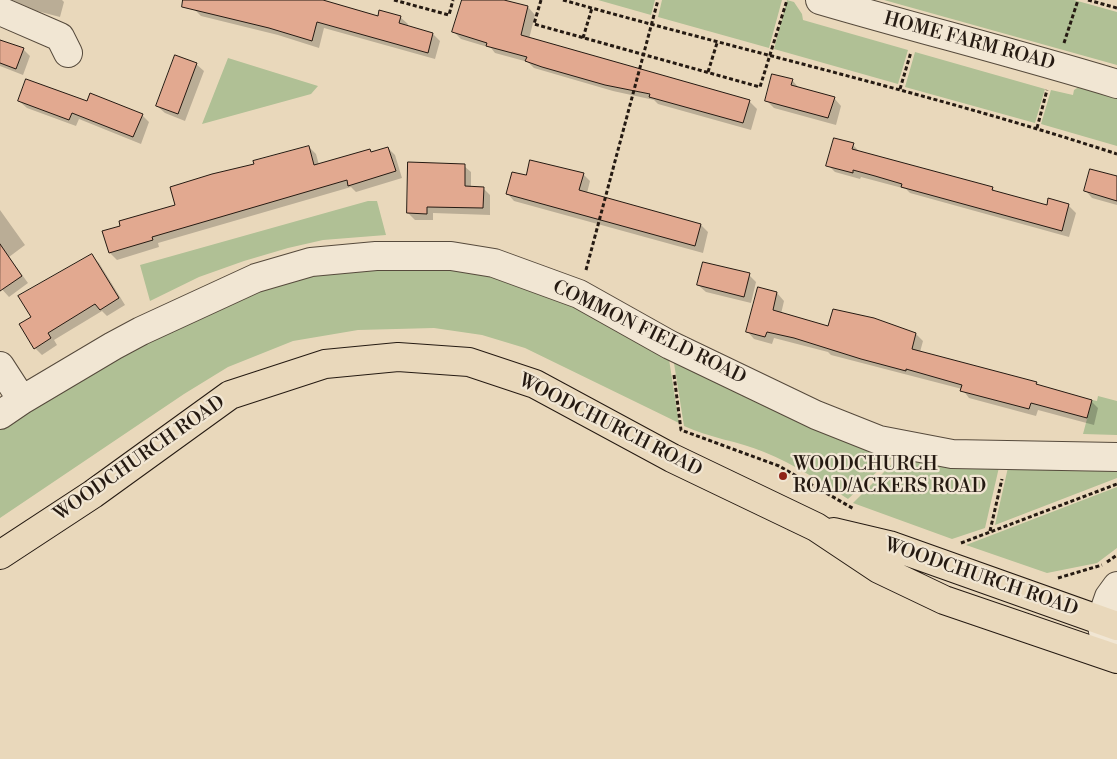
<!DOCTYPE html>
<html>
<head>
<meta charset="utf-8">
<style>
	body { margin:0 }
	canvas { display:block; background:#e9d8bb }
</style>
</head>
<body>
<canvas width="1117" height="759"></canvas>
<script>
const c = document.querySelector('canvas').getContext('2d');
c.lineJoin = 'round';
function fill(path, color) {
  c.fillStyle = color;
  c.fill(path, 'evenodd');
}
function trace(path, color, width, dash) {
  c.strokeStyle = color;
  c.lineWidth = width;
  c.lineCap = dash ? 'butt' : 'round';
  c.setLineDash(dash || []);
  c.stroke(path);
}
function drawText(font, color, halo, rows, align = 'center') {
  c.font = font + ' "Libre Bodoni",serif';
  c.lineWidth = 4.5;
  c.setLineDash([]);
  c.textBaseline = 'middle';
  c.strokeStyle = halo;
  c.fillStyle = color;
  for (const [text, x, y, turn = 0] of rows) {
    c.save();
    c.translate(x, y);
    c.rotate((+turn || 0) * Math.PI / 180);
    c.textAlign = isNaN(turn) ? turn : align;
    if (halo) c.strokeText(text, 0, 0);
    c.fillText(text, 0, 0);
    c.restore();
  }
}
const green = new Path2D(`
	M598,0H655L651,15Z
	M662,0H782L769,48L658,17Z
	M787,0L794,2L802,14L803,20L908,50L898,84L774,49Z
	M884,0H1074L1117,12V65Z
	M915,52L1045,89L1035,123L905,87Z
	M228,58L318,86L311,94L202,124Z
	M1085,83L1117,93V146L1041,124L1051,90L1073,95L1074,90Z
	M368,201H377L386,235L323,240L288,248L244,261L199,277L150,301L140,265Z
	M424,263L529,283L668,353L679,423L525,348L482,335L434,328L358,330L293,341L228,367L184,394L0,518V419L238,293L328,269Z
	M673,357L812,429L858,445L896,454L848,499C821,482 794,464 764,452C738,441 709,438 684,426Z
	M1098,396L1117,401V435L1083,434L1092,400L1097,401Z
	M900,456L1000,463L985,528L952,539L853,503Z
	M1009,463L1117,465V478L995,525Z
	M1117,487V548L1097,563L1047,573L966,545Z`);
const shadow = new Path2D(`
	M12,0H62L64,2L60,17L37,11Z
	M197,0H322L379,17H400L408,24L407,27L433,34L440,41L435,59L324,28L319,48L278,35L201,16L194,9Z
	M463,0L508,2L528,7L535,15L529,39L749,101L757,109L751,130L658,104L654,100L613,91L534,68L528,62L495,53L491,48L461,39L454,32Z
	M0,41L23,49L30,56L23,75L0,66Z
	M196,64L204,71L185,121L165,113L157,106Z
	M792,80L799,88L834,98L841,106L836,125L774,108L767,101Z
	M19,101L88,102L142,115L149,122L141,144L79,119L76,126L27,108Z
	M853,145L860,152L992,188L996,192L1047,206L1049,200L1069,206L1076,213L1069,237L910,193L906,189L861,177L860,179L835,172L828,165Z
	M309,147L316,154L319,165L369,150L372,153L388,148L395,155L402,178L356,192L351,187L158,243L159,247L117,260L110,253L176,206L256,165Z
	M464,166L471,172V187L483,188L490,195V215L433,213V220H415L408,213Z
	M583,174L590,181L587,193L701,225L708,232L703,253L514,201L507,193L527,177Z
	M1117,178V205L1092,198L1085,190Z
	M0,210L25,245L9,257L28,283L9,297L0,287Z
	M92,256L99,263L125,305L107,316L102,311L54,340L57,345L42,355L35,348L33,317Z
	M749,275L756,282L751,303L706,292L698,285Z
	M759,288L777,293L784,301L781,314L829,327L873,319L916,334L923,341L920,352L1036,383L1040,387L1091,401L1098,408L1094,425L1038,410L1036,416L969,398L962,389L831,355L828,352L774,338L772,344L754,339L747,331Z`);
const building = new Path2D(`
	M183,0H323L378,16L379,10L401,16L399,23L433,33L428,53L317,22L312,41L269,28L182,7Z
	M462,0H504L528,6L521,35L750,100L743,123L649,97L650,94L605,85L542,67L525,61L527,57L486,46L487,43L452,32Z
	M0,40L24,48L16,69L0,63Z
	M175,55L197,63L178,114L156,106Z
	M772,74L793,79L791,85L835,97L828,118L765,101Z
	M26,79L87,101L90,93L143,114L133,137L72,113L69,120L18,101Z
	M834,138L854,143L852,149L993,187L992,190L1047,205L1048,198L1069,204L1062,231L901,187L902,184L875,176L853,170V173L826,166Z
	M309,146L314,165L370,149L371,152L388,147L396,171L348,186L347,180L152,237L153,240L109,253L102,231L120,226L119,221L175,205L170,187L212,174L254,164L253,161Z
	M530,160L584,173L579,190L701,224L695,246L506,194L512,172L526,175Z
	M408,162L465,164V186L484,187L483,208L427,207V214L407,213Z
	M1090,169L1117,176V201L1084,191Z
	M0,244L22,276L0,291Z
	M92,254L119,298L100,310L95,304L48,333L51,338L34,349L19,324L31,317L18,296Z
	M703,262L750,273L744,297L697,285Z
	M758,287L777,292L773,310L828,326L833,309L874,318L916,333L912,349L1037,382L1036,384L1092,400L1087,418L1031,403L1029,409L960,391L962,385L906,369V371L861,359L794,338L767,332L765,337L746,332Z`);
const path = new Path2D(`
	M394,0L449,15L453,0
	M541,0L534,24L760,87L787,0
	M563,0C747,52 934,94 1117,154
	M1088,0L1117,8
	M583,38L592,8
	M1064,43L1078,0
	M708,72L717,43
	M900,89L911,52
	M1037,128L1047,90
	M586,270L658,0
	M674,375L681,430L779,466L854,509
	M990,531L1002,479
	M961,543L1117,484
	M1107,562L1117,555
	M1058,578L1102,565`);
const minor = new Path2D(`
	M820,0C919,29 1019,54 1117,84
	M0,11L60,37L68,53
	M0,366L22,400
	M0,415L22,400L113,346L141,331L256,278L311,262L376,256H451L494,263L579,294L670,345L816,415L879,440L952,454L1117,457
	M1117,586L1109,597L1101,620L1104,637L1117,648`);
const major = new Path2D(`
	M834,532L889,545L1117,626
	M0,555L93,494L230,395L325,364L398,357L469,362L535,384L672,458L816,527L879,569L944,600L1117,659`);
const markers = [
	[783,476,5,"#8f2418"]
];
const streetNames = [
	["HOME FARM ROAD",969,42,15],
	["COMMON FIELD ROAD",649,333,26],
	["WOODCHURCH ROAD",610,426,27],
	["WOODCHURCH ROAD",140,459,-35],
	["WOODCHURCH ROAD",981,578,19]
];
const poiNames = [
	["WOODCHURCH",793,465],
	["ROAD/ACKERS ROAD",793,487]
];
fill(green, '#b0c095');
fill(shadow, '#0003');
fill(building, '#e2a990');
trace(building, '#251a12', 1);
trace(minor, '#564a3c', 30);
trace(major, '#251a12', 30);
trace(path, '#251a12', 3, [4, 2.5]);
trace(minor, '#f1e6d3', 28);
trace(major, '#e9d8bb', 28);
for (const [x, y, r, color] of markers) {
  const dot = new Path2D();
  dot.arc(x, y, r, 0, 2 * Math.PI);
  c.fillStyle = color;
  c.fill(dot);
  trace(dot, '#f1e6d3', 2);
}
drawText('19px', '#251a12', '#f1e6d3', streetNames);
drawText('19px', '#251a12', '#f1e6d3', poiNames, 'left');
</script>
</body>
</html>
